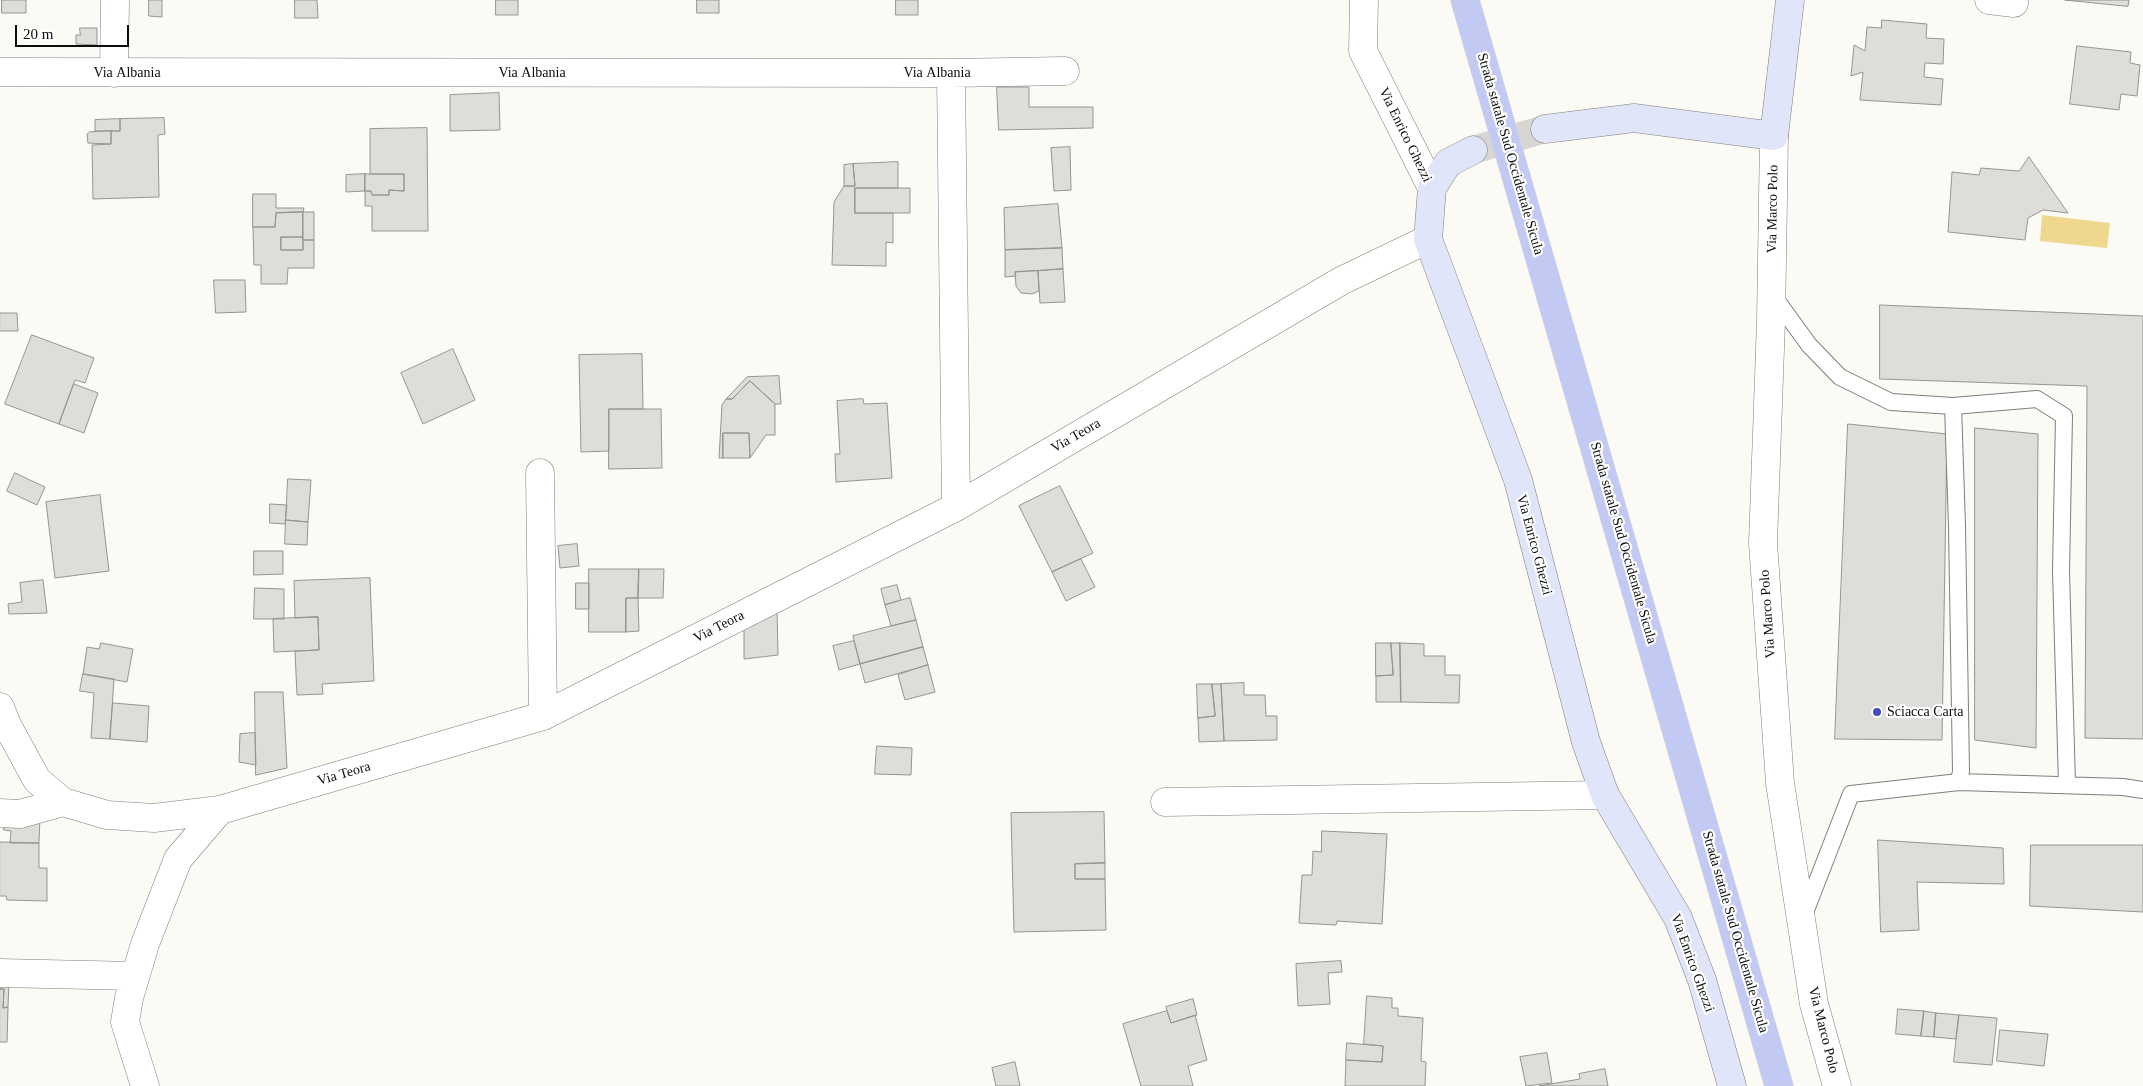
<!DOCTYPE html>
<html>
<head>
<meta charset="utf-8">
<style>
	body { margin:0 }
	#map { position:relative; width:2143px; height:1086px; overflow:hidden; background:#fbfaf5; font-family:"Times New Roman",serif }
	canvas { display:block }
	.scale { position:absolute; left:15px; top:25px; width:114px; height:22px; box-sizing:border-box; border:2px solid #0c0c0b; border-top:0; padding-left:6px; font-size:15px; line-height:18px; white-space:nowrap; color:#0c0c0b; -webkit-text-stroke:4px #fff; paint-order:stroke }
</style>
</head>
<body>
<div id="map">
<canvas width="2143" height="1086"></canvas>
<div class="scale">20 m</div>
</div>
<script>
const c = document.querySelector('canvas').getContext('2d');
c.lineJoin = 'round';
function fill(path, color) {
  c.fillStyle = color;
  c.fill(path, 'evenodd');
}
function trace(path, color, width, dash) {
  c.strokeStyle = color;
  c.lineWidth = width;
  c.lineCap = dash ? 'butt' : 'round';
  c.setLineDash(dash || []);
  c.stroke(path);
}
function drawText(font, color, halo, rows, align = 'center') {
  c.font = font + ' "Times New Roman",serif';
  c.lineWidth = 4.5;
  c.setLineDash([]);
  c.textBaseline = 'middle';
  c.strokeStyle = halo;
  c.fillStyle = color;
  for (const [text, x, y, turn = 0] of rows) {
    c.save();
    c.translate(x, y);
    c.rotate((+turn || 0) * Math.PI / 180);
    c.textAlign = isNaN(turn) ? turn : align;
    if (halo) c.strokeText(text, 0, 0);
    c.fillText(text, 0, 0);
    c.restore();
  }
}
const water = new Path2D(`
	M2042,215L2110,223L2107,248L2040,241Z`);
const building = new Path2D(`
	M2,0H26V13H2Z
	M149,0H162V17L149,16Z
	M295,0H317L318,18H295Z
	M496,0H518V15H496Z
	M697,0H719V13H697Z
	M896,0H918V15H896Z
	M2065,0H2129L2128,6Z
	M1882,20L1927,24L1926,38L1944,39L1943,64L1925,63L1924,77L1943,79L1941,105L1860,100L1863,72L1851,76L1854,45L1865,51L1867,27L1881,28Z
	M80,28H97V45L76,44V35H80Z
	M2077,46L2131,52L2130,63L2140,65L2137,96L2121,94L2119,110L2070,104Z
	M997,87H1029V107H1093V128L999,130Z
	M499,93L500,130L450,131V95Z
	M164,118L165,134L158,135L159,197L93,199L92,145L111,144V131H120V119Z
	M120,119V131H95V120Z
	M427,128L428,231H372V206H365V191H371L372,195H389V190L404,191V174H370V129Z
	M111,131V144L88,143L87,134L90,132Z
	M1070,147L1071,190L1054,191L1051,148Z
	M2029,157L2068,213L2043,210L2028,218L2025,240L1948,232L1952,172L1979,175L1981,168L2019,171Z
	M898,162V188H855V213H893V243L886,242V266L832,265L834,202L844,186H855L853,164Z
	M853,164L855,186H844V165Z
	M365,174H404V191L389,190V195H372L371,191H365Z
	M365,174V191L346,192V175Z
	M855,188H910V213H855Z
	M253,194H276V208H304L303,212L276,213L275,227H253Z
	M1058,204L1062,248L1005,250L1004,208Z
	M303,212H314V240H303Z
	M303,212V237H281V250H303V240H314V268H288L287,284H261V265H254L253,227H275L276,213Z
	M281,237H303V250H281Z
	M1062,248L1063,269L1015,272L1016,276L1005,277V250Z
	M1063,269L1065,302L1040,303L1038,271Z
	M1038,271L1039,291L1032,294L1021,293L1016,286L1015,272Z
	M214,280H245L246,312L216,313Z
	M1880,305L2143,316V739L2085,738L2087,386L1880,379Z
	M0,313H17L18,331H0Z
	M32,335L94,358L85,383L75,380L59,424L5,404Z
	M453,349L475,400L423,424L401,373Z
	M642,354L643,409H609V451L581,452L579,355Z
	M779,376L781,404H775L750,381L732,399H726L747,377Z
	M750,381L775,404V435H766L750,458L749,433H723V458H719L722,405L726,399H732Z
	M74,384L98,393L84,433L59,424Z
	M863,399L864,404L887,403L892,478L836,482L835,454H840L837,401Z
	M609,409H661L662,468L609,469Z
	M1848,424L1947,434L1942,740L1835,739Z
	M1975,428L2038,434L2036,748L1975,740Z
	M723,433H749L750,458H723Z
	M15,473L45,487L37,505L7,491Z
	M288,479L311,480L308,522L286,520Z
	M1060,486L1093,553L1052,572L1019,506Z
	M100,495L109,571L55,578L46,502Z
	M270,504L287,505L285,524L270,523Z
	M286,520L308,522L307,545L285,544Z
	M577,544L579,566L560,568L558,546Z
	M254,551H283V574L254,575Z
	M1081,559L1095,587L1066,601L1052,572Z
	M589,569H639L638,598H626V632H589Z
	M639,569H664L663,598H638Z
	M370,578L374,681L322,684L323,694L297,695L295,651L319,650L318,617L295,618L294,581Z
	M43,580L47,613L9,614L8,604L22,602L20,583Z
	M576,583H589V609H576Z
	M897,585L901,600L885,605L881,589Z
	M255,588L284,589V619H254Z
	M626,598H638L639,631L626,632Z
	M910,598L916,620L891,626L885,605Z
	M777,608L778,655L744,659V626Z
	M318,617L319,650L274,652L273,619Z
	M916,620L923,647L860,664L853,636Z
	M854,641L860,664L839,670L833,646Z
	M101,643L133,649L127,682L83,674L87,647L99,649Z
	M1376,643H1391L1393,675L1376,676Z
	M1391,643H1400L1401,702H1376V676L1393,675Z
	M1400,643L1424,644V656H1445V675H1460L1459,703L1401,702Z
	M923,647L928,665L865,683L860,664Z
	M928,665L935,692L905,700L898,675Z
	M83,674L114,679L110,739L91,738L94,693L80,691Z
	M1244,683V695H1265L1266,716H1277V740L1224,741L1221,684Z
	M1197,684H1212L1215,716L1198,718Z
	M1212,684H1221L1224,741L1199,742L1198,718L1215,716Z
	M255,692H283L287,768L256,775Z
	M113,703L149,706L147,742L110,739Z
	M255,733L256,765L239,762L240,734Z
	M877,746L912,748L911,775L875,774Z
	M1104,812L1105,863L1075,864V879H1105L1106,930L1014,932L1011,813Z
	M4,816L40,817L39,843H10L11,831L4,830Z
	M1322,831L1387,834L1382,924L1337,921L1336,925L1299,923L1302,875H1312L1313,851L1321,852Z
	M1878,840L2003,848L2004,884L1917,882L1919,930L1881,932Z
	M0,842L39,843V868H47V901L7,900L6,896H0Z
	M2031,845H2143V912L2030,906Z
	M1105,863V879H1075V864Z
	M1341,961L1342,972L1328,973L1330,1004L1298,1006L1296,964Z
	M0,980L9,981L8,1007L3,1008L4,989H0Z
	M0,989H4L3,1008L8,1007L7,1042H0Z
	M1367,996L1392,998V1008H1398V1016L1423,1018L1421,1061L1426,1062L1425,1086H1345L1346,1060L1382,1062L1383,1046L1364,1044Z
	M1193,999L1197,1015L1171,1023L1166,1007Z
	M1898,1009L1924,1011L1921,1036L1896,1034Z
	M1167,1011L1171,1023L1195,1015L1207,1060L1188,1066L1193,1086H1141L1123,1024Z
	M1924,1011L1936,1013L1934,1037L1921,1036Z
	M1936,1013L1959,1015L1956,1039L1934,1037Z
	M1959,1015L1997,1018L1992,1065L1954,1062Z
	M2000,1030L2048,1034L2044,1066L1997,1061Z
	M1347,1043L1383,1046L1382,1062L1346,1060Z
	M1547,1053L1552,1083L1526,1086L1520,1057Z
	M1015,1062L1020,1086H996L992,1068Z
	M1605,1069L1608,1086H1539L1580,1079L1579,1074Z`);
const secondaryTunnel = new Path2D(`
	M1473,150L1545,129`);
const lane = new Path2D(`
	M1772,294L1809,345L1840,377L1891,402L1953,406L2037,399L2064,416L2061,571L2067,785
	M1953,406L1957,526L1961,771L1959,782
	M1804,915L1851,794L1959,782L2123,787L2143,790`);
const street = new Path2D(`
	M1364,0L1363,51L1432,188
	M1989,0L2014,3V0
	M0,72L951,73L1065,71
	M114,73L115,0
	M951,73L956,507
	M1774,136L1771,321L1763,543L1780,783L1814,1004L1837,1086
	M540,473L543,716
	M0,707L7,725L37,780L63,802L107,815L154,818L220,810L543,716L956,507L1341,281L1428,239
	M1165,802L1605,795
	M0,813L20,814L63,802
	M0,973L135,976
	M145,1086L125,1022L129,998L145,944L178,859L220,810`);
const secondary = new Path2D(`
	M1545,129L1634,118L1774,136L1790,0
	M1473,150L1448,163L1432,188L1428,239L1518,480L1586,742L1605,795L1678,918L1702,980L1732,1086`);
const primary = new Path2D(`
	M1465,0L1779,1086`);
const markers = [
	[1877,712,5,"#464ac0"]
];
const streetNames = [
	["Via Albania",127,73],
	["Via Albania",532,73],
	["Via Albania",937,73],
	["Via Enrico Ghezzi",1405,135,64],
	["Strada statale Sud Occidentale Sicula",1510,154,74],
	["Via Marco Polo",1773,209,-89],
	["Via Teora",1076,436,-30],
	["Strada statale Sud Occidentale Sicula",1623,543,74],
	["Via Enrico Ghezzi",1534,545,75],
	["Via Marco Polo",1768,614,-94],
	["Via Teora",719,627,-27],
	["Via Teora",344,774,-16],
	["Strada statale Sud Occidentale Sicula",1735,932,74],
	["Via Enrico Ghezzi",1692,963,70],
	["Via Marco Polo",1823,1030,76]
];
const poiNames = [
	["Sciacca Carta",1887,712]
];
fill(water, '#efd88d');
fill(building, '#deddd9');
trace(building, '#959490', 1);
trace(secondaryTunnel, '#d7d6d2', 28, [28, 14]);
trace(lane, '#7f7e7b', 18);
trace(street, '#7f7e7b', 29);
trace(secondary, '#7f7e7b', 29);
trace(primary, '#d8d8d8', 29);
trace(lane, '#fff', 16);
trace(street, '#fff', 28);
trace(secondary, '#e1e5fa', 28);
trace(primary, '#c2caf4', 28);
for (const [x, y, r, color] of markers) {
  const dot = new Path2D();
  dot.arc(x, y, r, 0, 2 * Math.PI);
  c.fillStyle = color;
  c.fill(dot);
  trace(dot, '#fff', 2);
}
drawText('14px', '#0c0c0b', '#fff', streetNames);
drawText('14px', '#0c0c0b', '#fff', poiNames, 'left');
</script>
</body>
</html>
